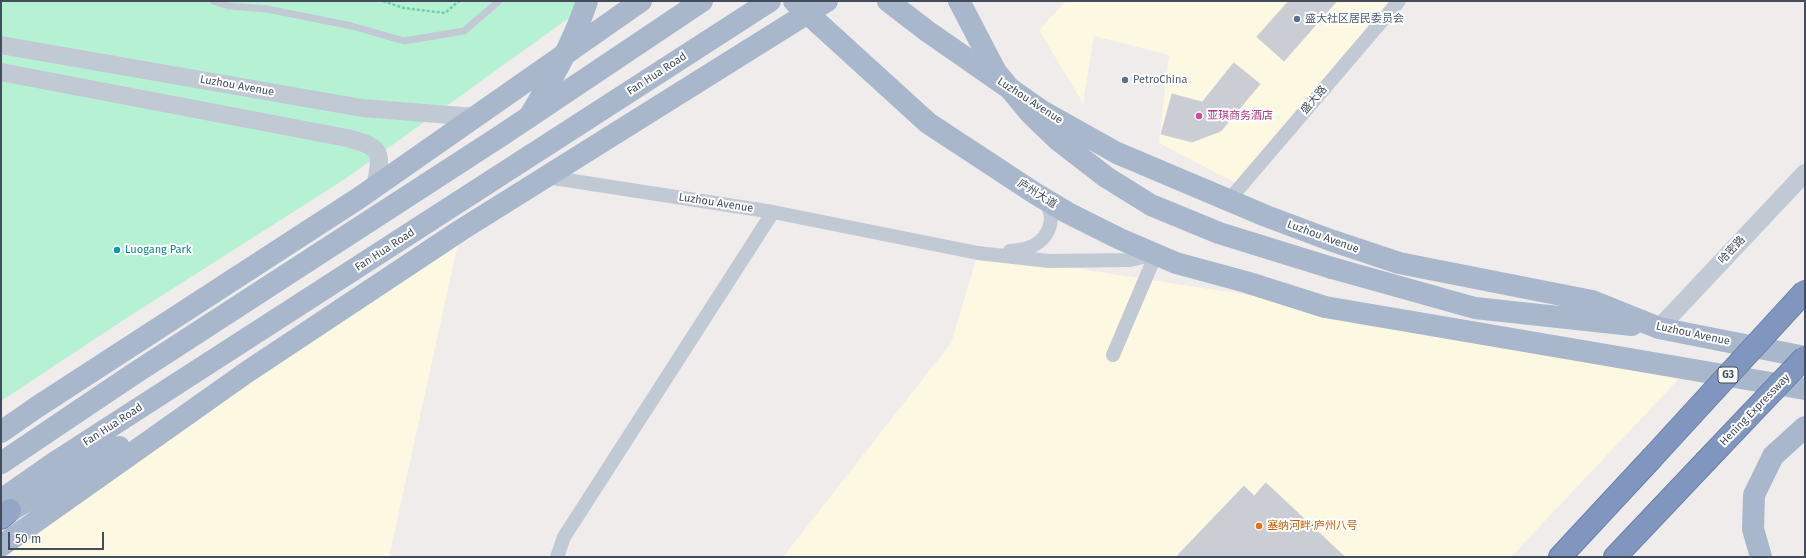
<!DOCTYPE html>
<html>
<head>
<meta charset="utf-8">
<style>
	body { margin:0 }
	#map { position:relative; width:1806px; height:558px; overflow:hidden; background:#efeceb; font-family:"Fira Sans",sans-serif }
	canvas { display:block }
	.frame { position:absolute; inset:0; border:2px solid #434c5a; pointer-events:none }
	.scale { position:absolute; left:8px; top:532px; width:96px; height:18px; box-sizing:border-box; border:2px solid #434c5a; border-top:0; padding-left:5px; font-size:12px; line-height:14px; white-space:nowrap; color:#434c5a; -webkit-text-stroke:3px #fff; paint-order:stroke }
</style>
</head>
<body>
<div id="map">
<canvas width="1806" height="558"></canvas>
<div class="frame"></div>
<div class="scale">50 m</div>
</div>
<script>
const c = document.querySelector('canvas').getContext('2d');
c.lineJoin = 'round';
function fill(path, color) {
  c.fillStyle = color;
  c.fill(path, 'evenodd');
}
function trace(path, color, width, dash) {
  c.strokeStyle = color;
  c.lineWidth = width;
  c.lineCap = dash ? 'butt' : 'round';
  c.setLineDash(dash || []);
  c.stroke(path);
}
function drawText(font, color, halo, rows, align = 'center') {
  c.font = font + ' "Fira Sans","Noto Sans SC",sans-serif';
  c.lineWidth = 4;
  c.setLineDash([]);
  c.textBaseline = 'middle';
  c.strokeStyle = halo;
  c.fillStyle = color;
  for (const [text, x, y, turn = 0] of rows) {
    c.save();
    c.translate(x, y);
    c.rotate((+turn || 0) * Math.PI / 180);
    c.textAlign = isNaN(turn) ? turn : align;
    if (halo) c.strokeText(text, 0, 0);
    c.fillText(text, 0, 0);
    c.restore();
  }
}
const commercial = new Path2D(`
	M1066,1H1398L1238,184L1159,143L1169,55L1094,36L1083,103L1039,30Z
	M461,230L389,557H1V546Z
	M978,253L1325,307L1688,369L1511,557H783L951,343Z`);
const green = new Path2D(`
	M1,1H595L559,25L345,179L122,321L1,401Z`);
const building = new Path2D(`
	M1289,1H1337L1284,61L1257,37Z
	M1234,63L1260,84L1221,131L1192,142L1161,134L1172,94L1202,102Z
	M1266,483L1345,557H1176L1244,486L1254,496Z`);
const path = new Path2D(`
	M383,1L404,8L445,13L459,1`);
const service = new Path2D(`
	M213,1L229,6L267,9L352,26L404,41L464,31L499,1`);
const minor = new Path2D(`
	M547,177L773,212L978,253L1049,261L1130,260L1156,254
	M1229,200L1399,1
	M1010,251C1030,250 1049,242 1051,219C1051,214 1048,206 1046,201
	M1113,355L1156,254
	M557,557L564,537L773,212`);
const tertiary = new Path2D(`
	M1,45L362,108L475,117
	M1,72L347,138C382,147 383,151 375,187
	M1659,328L1805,173`);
const primary = new Path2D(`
	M794,1L928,123L1036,194L1068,213L1120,239L1176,263L1246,282L1325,307L1805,389
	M888,1L927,31L1042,111L1117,153L1266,216L1330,240L1399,263L1592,301L1659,328L1805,357
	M1332,268L1475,308L1632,325
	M1,432L37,407L359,198L641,1
	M1,463L132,375L502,135L702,1
	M1,500L54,463L770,1
	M1,516L119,447
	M1,546L247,372L461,230L827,1
	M1761,557L1753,529L1754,495L1773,456L1805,427`);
const trunk = new Path2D(`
	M1,518L10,510`);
const motorway = new Path2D(`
	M1560,557L1651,459
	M1615,557L1705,462`);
const primaryBridge = new Path2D(`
	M959,1L996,72L1030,113L1058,140L1106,177L1151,205L1219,233L1332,268
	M529,117C552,79 573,44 587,1`);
const motorwayBridge = new Path2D(`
	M1651,459L1805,291
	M1705,462L1805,357`);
const markers = [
	[1297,19,4,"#5c6f8a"],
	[1125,80,4,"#5c6f8a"],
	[1199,116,4,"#d1479c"],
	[117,250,4,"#0f9aa8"],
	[1259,526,4,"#e8710a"]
];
const shields = [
	[1728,375,20]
];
const shieldNames = [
	["G3",1728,375]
];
const serviceNames = [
	["盛大社区居民委员会",1305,19],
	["PetroChina",1133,80]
];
const streetNames = [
	["Fan Hua Road",657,74,-33],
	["Luzhou Avenue",237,86,10],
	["盛大路",1314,100,-49],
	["Luzhou Avenue",1030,101,33],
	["庐州大道",1037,194,32],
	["Luzhou Avenue",716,203,9],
	["Luzhou Avenue",1323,237,20],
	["Fan Hua Road",385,250,-33],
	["哈密路",1732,250,-47],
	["Luzhou Avenue",1693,334,12],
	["Hening Expressway",1755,410,-46],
	["Fan Hua Road",113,425,-33]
];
const hotelNames = [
	["亚琪商务酒店",1207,116]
];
const cultureNames = [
	["Luogang Park",125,250]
];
const foodNames = [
	["塞纳河畔·庐州八号",1267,526]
];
fill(commercial, '#fdf8e2');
fill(green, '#b6f1d4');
fill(building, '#cacdd4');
trace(building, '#cfd1d8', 1);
trace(trunk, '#6b81ab', 24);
trace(motorway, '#6b81ab', 24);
trace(path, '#6cd1ac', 2.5, [3, 2]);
trace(service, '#c1c9d5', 7);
trace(minor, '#c1c9d5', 14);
trace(tertiary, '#c1c9d5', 18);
trace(primary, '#a9b7cd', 22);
trace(trunk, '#94a6c6', 22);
trace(motorway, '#8096bf', 22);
trace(motorwayBridge, '#6b81ab', 24, []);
trace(primaryBridge, '#a9b7cd', 22);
trace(motorwayBridge, '#8096bf', 22);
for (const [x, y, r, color] of markers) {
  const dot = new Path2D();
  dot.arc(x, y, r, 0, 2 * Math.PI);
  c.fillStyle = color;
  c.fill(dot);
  trace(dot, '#fff', 1.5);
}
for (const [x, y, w] of shields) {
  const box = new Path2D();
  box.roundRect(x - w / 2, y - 8, w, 16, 3);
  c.fillStyle = '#fff';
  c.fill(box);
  trace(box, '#434c5a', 1);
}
drawText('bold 10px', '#434c5a', null, shieldNames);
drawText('11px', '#4e5e75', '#fff', serviceNames, 'left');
drawText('11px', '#434c5a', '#fff', streetNames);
drawText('11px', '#b23c85', '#fff', hotelNames, 'left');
drawText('11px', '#0d838f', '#fff', cultureNames, 'left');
drawText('11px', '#c56008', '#fff', foodNames, 'left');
</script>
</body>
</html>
